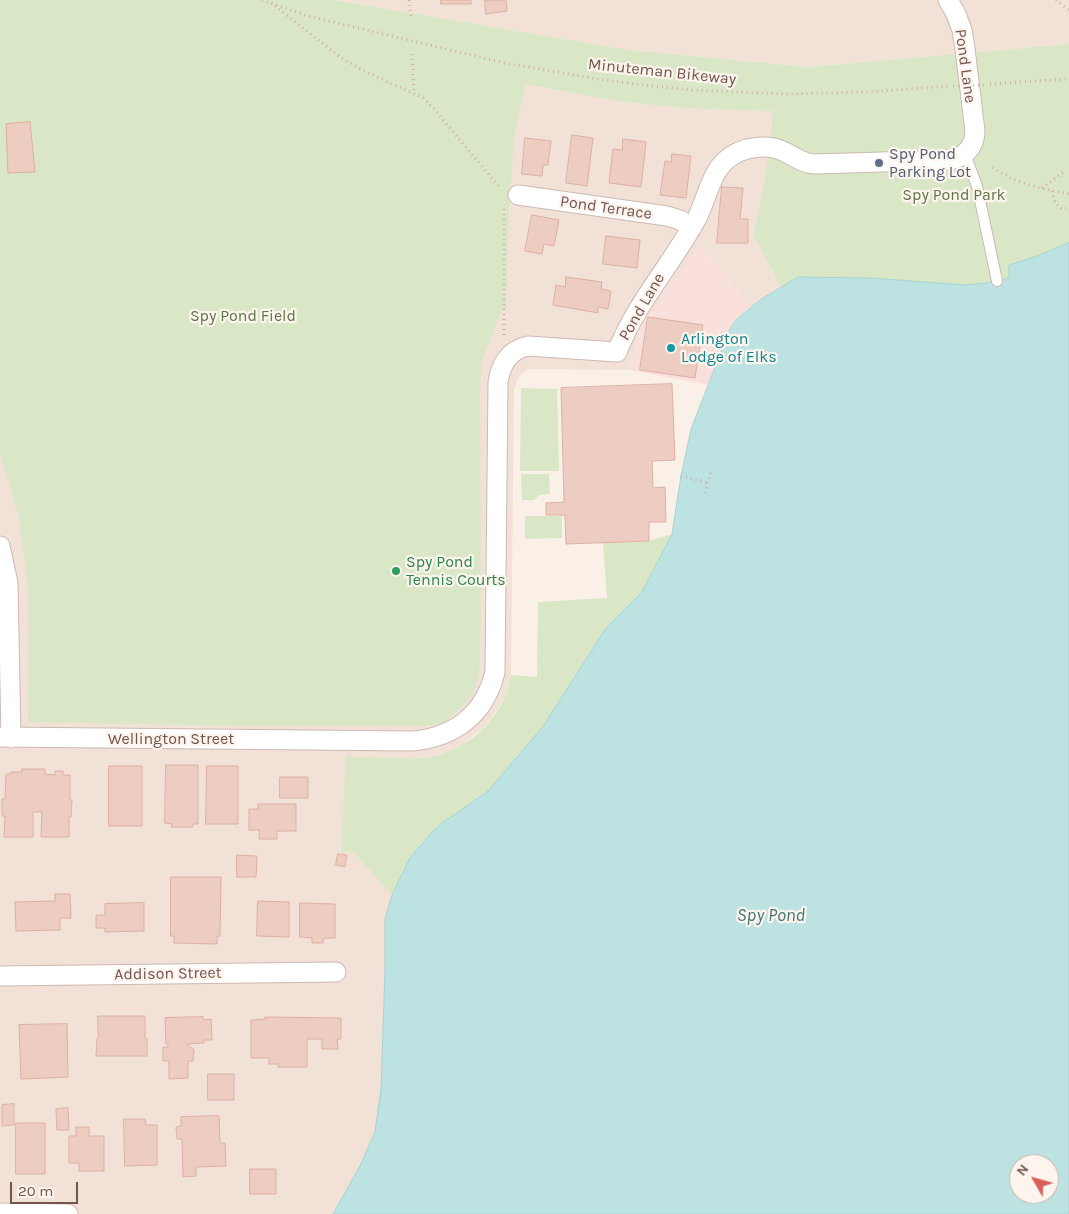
<!DOCTYPE html>
<html>
<head>
<meta charset="utf-8">
<style>
	body { margin:0 }
	#map { position:relative; width:1069px; height:1214px; overflow:hidden; background:#faf0e7; font-family:Karla,sans-serif }
	canvas { display:block }
	.north { position:absolute; left:1009px; top:1154px; width:50px; height:50px; box-sizing:border-box; background:#fdf4ed; border:1px solid #c5b4ad; border-radius:50%; rotate:308deg; font-size:14px; font-weight:700; line-height:20px; text-align:center; color:#72554e }
	.north::after { content:''; display:block; margin:auto; width:18px; height:22px; background:#d86058; clip-path:polygon(50% 0,100% 100%,50% 72%,0 100%) }
	.scale { position:absolute; left:10px; top:1182px; width:68px; height:22px; box-sizing:border-box; border:2px solid #72554e; border-top:0; padding-left:6px; font-size:15px; line-height:18px; white-space:nowrap; color:#72554e; -webkit-text-stroke:4px #fdf4ed; paint-order:stroke }
</style>
</head>
<body>
<div id="map">
<canvas width="1069" height="1214"></canvas>
<div class="north">N</div>
<div class="scale">20 m</div>
</div>
<script>
const c = document.querySelector('canvas').getContext('2d');
c.lineJoin = 'round';
function fill(path, color) {
  c.fillStyle = color;
  c.fill(path, 'evenodd');
}
function trace(path, color, width, dash) {
  c.strokeStyle = color;
  c.lineWidth = width;
  c.lineCap = dash ? 'butt' : 'round';
  c.setLineDash(dash || []);
  c.stroke(path);
}
function drawText(font, color, halo, rows, align = 'center') {
  c.font = font + ' Karla,sans-serif';
  c.lineWidth = 4.5;
  c.setLineDash([]);
  c.textBaseline = 'middle';
  c.strokeStyle = halo;
  c.fillStyle = color;
  for (const [text, x, y, turn = 0] of rows) {
    c.save();
    c.translate(x, y);
    c.rotate((+turn || 0) * Math.PI / 180);
    c.textAlign = isNaN(turn) ? turn : align;
    if (halo) c.strokeText(text, 0, 0);
    c.fillText(text, 0, 0);
    c.restore();
  }
}
const residential = new Path2D(`
	M0,0L517,121L526,84L583,95L636,103L689,108L731,110L773,111L768,160L760,209L753,235L781,287L760,300L751,307L700,246L639,329L630,370L529,369L521,374L517,381L514,390L511,675L506,694L497,710L486,725L462,745L449,752L434,756L421,758H371L347,756L341,852H353L392,895L385,919V970L381,1089L375,1132L360,1166L333,1214H0Z
	M332,0H1069V44L808,67L630,50Z`);
const commercial = new Path2D(`
	M700,245L751,307L738,318L731,327L708,385L630,370L639,329Z`);
const green = new Path2D(`
	M0,0H332L630,50L808,67L1069,44V243L1037,256L1009,265V278L987,283L965,285L870,278L799,277L781,287L753,235C764,194 769,153 773,111C727,110 681,109 636,103C599,99 563,91 526,84L517,122L514,140L509,209L506,311H501L482,361L480,389L481,612L479,675L474,690L462,707L446,721L435,725L424,726H236L28,722L29,594L19,517L0,453Z
	M521,388L557,389L559,471H520Z
	M521,474H549L550,494L539,495L534,500H522Z
	M525,516H562V538L525,539Z
	M672,534L642,592L606,628L544,725L530,742L487,792L442,823L433,831L410,858L392,895L353,852H341L346,756C365,757 382,758 401,758C412,758 424,759 435,756C467,748 494,724 506,694C508,688 509,681 511,675L537,677L538,602L607,598L603,543L649,541Z`);
const water = new Path2D(`
	M1069,243V1214H333L360,1166L375,1132L381,1089L385,970V919L392,895L410,858L433,831L442,823L487,792L530,742L544,725L606,628L642,592L672,534L681,476L691,429L726,339L731,327L738,318L760,300L798,277L870,278L965,285L987,283L1009,278V265L1037,256ZM1019,1164H1049V1194H1019Z`);
const building = new Path2D(`
	M441,0H471V4H441Z
	M485,0H506L507,11L486,14Z
	M30,122L35,172L8,173L6,124Z
	M572,135L593,138L587,186L566,183Z
	M525,138L551,141L548,165H543L542,176L522,174Z
	M623,139L646,142L641,187L609,183L613,149L622,150Z
	M672,154L691,156L686,198L660,195L665,161L671,162Z
	M722,187L743,188L740,219H748V243H717Z
	M532,215L559,220L554,246L544,244L542,254L525,251Z
	M606,236L640,240L637,268L603,264Z
	M566,277L602,282L601,289L611,291L608,309L598,307V313L553,305L556,285L565,287Z
	M648,317L703,325L695,378L640,370Z
	M672,384L675,460L652,461L653,488L665,487L666,522H649V541L566,544L565,515H546V503L564,502L561,388Z
	M166,765H198V824H193V827H171L172,824L165,823Z
	M109,766H142V826H109Z
	M207,766H238V824H206Z
	M22,769H45V774L55,775V771H63V775H70V800H72L71,817H69V837H41L42,812H33V837H4L5,816H2V799H5L6,774H11V772H22Z
	M280,777H308V798H280Z
	M258,804H296V831H277V839H259V830H249V809H258Z
	M338,854L347,855L345,867L336,865Z
	M237,855L257,856L256,877H237Z
	M171,877H221L220,936H217V944L174,943V936H171Z
	M55,894H70L71,918H60V930L16,931L15,902L55,901Z
	M258,901L289,902V937L257,936Z
	M144,903V931L105,932V928H96V915H105V904Z
	M300,903L335,904V938H324L323,943H312V938L300,937Z
	M98,1016H145V1038L147,1039V1056H96L97,1039L98,1038Z
	M203,1017L204,1020L211,1019L212,1040H204V1043L187,1044L194,1050L193,1061H188V1078L169,1079V1061H163V1047H168V1044H166L165,1018Z
	M265,1017L341,1018V1039H337L338,1049H322V1039H307V1067H278V1064H269V1058H251V1020L266,1019Z
	M67,1024L68,1077L21,1079L19,1025Z
	M208,1074H234V1100H208Z
	M14,1104V1125L2,1126V1105Z
	M68,1108L69,1130H57L56,1109Z
	M219,1116L220,1143H225L226,1166L196,1167V1176L183,1177L182,1139H177L176,1127L181,1126V1117Z
	M124,1119H145L146,1125H157V1165L125,1166Z
	M16,1123H45V1174H16Z
	M76,1127H89V1136H104V1171H79V1163H69V1136H76Z
	M250,1169H276V1194H250Z`);
const path = new Path2D(`
	M262,0L308,16L505,63L597,79L643,85L689,90L786,94L866,92L951,86
	M409,0L411,19
	M1056,0L1069,10
	M275,6L340,57L362,70L423,98L434,109L500,188
	M412,54L414,93
	M990,84L1069,79
	M993,167C1015,184 1043,189 1069,194
	M1042,188L1066,170
	M1052,191L1055,203L1062,209L1069,208
	M504,335V209
	M681,476L708,483
	M705,493L711,472`);
const lane = new Path2D(`
	M965,154L977,186L997,281`);
const street = new Path2D(`
	M518,195L667,216L680,220L692,227
	M0,546L8,583L11,738
	M0,737L413,741C455,737 485,714 495,672L498,383C500,365 509,350 528,346L617,352C636,303 672,264 697,218C711,190 711,159 747,149C756,147 765,146 774,148C789,151 798,163 814,164L949,160C964,158 975,147 975,131L965,49L962,30L956,14L948,0
	M0,976L336,972
	M0,1213L68,1214`);
const pathBridge = new Path2D(`
	M953,86L985,85`);
const markers = [
	[879,163,5,"#5c6f8a"],
	[671,348,5,"#0f9aa8"],
	[396,571,5,"#2e9e5b"]
];
const streetNames = [
	["Pond Lane",965,66,82],
	["Minuteman Bikeway",662,72,6],
	["Pond Terrace",606,208,8],
	["Pond Lane",642,307,-60],
	["Wellington Street",171,739],
	["Addison Street",168,974,-1]
];
const serviceNames = [
	["Spy Pond",889,154],
	["Parking Lot",889,172]
];
const parkNames = [
	["Spy Pond Park",954,195],
	["Spy Pond Field",243,316]
];
const cultureNames = [
	["Arlington",681,339],
	["Lodge of Elks",681,357]
];
const leisureNames = [
	["Spy Pond",406,562],
	["Tennis Courts",406,580]
];
const waterNames = [
	["Spy Pond",771,916]
];
fill(residential, '#f1e1d6');
fill(commercial, '#f9e0dc');
fill(green, '#d9e7c7');
fill(water, '#bde2e2');
trace(water, '#a5d3d3', 1);
fill(building, '#edccc1');
trace(building, '#deb0a3', 1);
trace(lane, '#cdb9b1', 12);
trace(street, '#cdb9b1', 21);
trace(path, '#d2afa5', 3, [1, 4]);
trace(lane, '#fff', 10);
trace(street, '#fff', 19);
trace(pathBridge, '#d2afa5', 3, [1, 4]);
for (const [x, y, r, color] of markers) {
  const dot = new Path2D();
  dot.arc(x, y, r, 0, 2 * Math.PI);
  c.fillStyle = color;
  c.fill(dot);
  trace(dot, '#fdf4ed', 2);
}
drawText('16px', '#72554e', '#fdf4ed', streetNames);
drawText('16px', '#4e5e75', '#fdf4ed', serviceNames, 'left');
drawText('16px', '#5d7647', '#fdf4ed', parkNames);
drawText('16px', '#0d838f', '#fdf4ed', cultureNames, 'left');
drawText('16px', '#27864d', '#fdf4ed', leisureNames, 'left');
drawText('italic 18px', '#437576', '#fdf4ed', waterNames);
</script>
</body>
</html>
